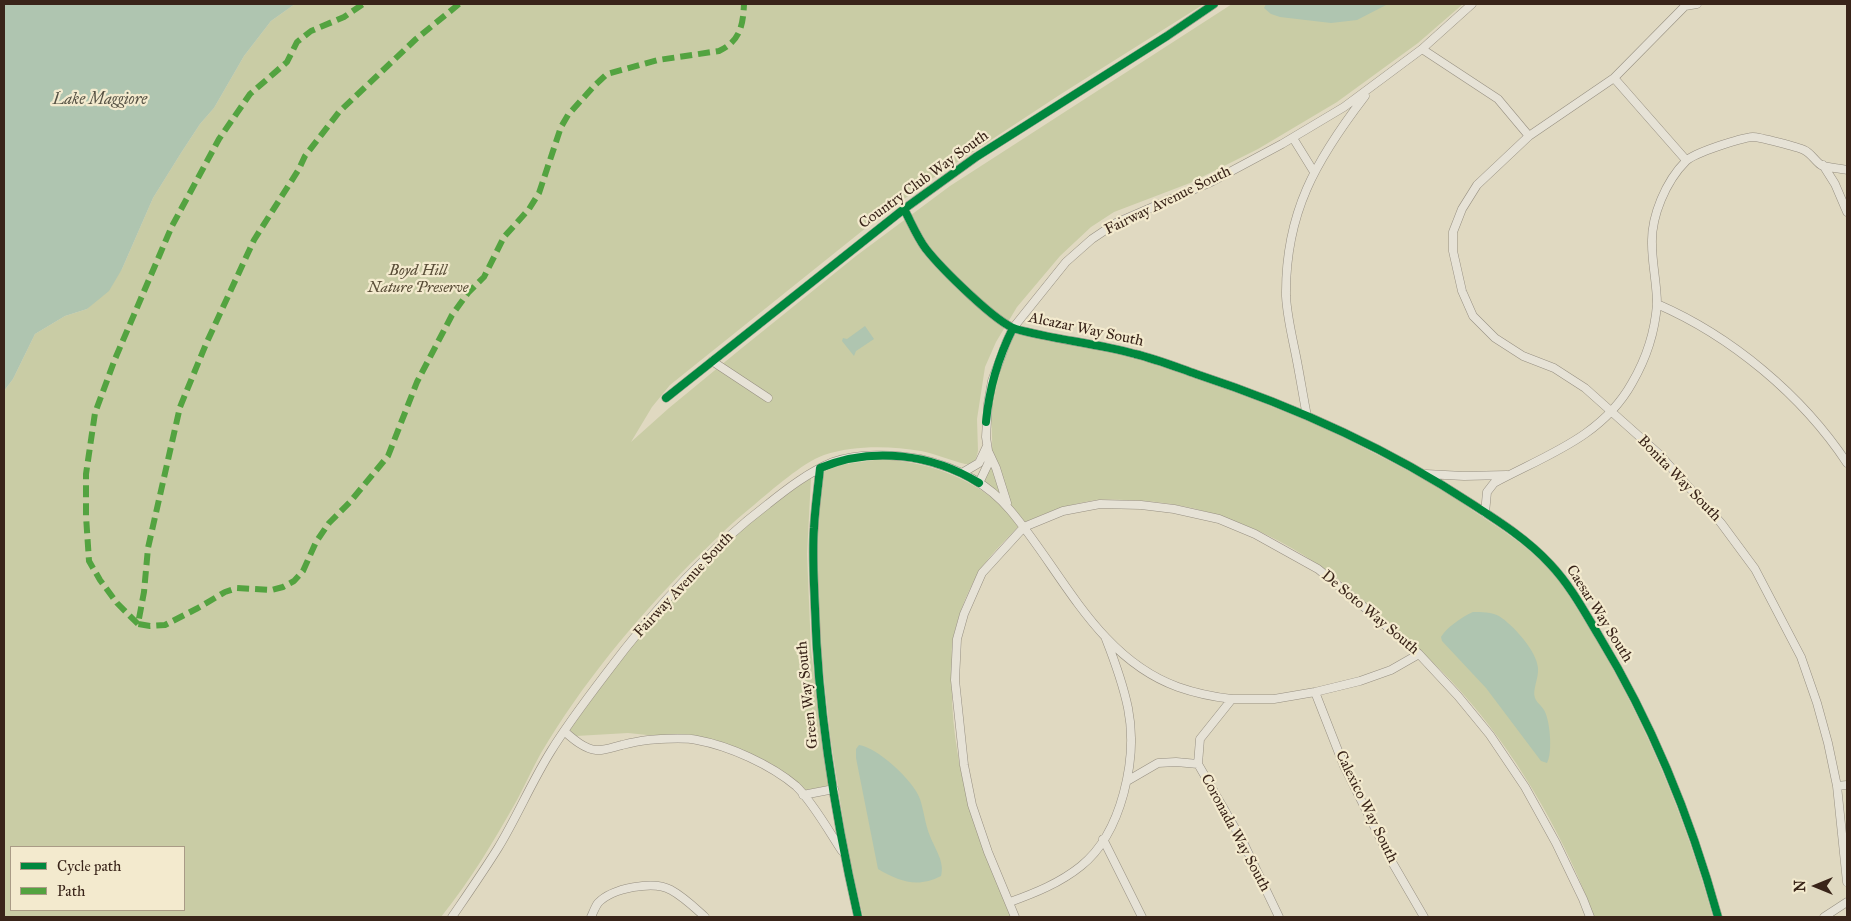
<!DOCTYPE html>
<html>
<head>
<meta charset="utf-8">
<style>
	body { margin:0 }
	#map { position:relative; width:1851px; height:921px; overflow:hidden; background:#e0d9c1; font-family:"IM FELL Great Primer",serif }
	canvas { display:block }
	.frame { position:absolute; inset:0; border:5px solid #392419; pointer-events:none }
	.legend { position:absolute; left:10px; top:846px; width:175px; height:65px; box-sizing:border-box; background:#f3eace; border:1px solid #a99b86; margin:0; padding:6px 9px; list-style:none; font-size:15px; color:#392419 }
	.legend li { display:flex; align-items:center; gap:10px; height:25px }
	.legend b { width:25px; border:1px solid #a99b86 }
	.north { position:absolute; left:1791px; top:861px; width:50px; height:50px; -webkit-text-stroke:4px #f3eace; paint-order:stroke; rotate:270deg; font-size:14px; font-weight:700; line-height:20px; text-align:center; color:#392419 }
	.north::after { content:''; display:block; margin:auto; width:18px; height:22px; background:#392419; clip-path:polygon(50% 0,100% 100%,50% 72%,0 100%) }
</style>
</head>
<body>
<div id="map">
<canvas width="1851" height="921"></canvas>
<div class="frame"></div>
<ul class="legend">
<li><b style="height:6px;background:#00873e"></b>Cycle path</li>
<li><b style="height:6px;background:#53a340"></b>Path</li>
</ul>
<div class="north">N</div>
</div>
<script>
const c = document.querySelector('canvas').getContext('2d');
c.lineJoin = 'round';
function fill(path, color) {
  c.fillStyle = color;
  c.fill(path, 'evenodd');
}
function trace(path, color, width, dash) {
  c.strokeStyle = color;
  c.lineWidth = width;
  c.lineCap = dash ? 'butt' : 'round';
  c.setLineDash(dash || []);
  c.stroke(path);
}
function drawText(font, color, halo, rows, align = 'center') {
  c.font = font + ' "IM FELL Great Primer",serif';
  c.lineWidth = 4.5;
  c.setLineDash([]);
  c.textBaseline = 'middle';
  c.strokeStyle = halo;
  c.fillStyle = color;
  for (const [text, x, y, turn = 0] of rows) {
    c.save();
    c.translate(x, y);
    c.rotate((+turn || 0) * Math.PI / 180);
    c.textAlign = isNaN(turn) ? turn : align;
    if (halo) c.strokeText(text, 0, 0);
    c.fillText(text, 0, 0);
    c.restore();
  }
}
const green = new Path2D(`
	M295,4H1204L1061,94L927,182L872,223L670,385L652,407L631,442L669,408L737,352L856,256L950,186L1232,4H1463L1418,43L1337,102L1258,149L1190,183L1114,212L1091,227L1060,256L1017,307L996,342L985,367L977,419L978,451L976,459L972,464H965C950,460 936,454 921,451C890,446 855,445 824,455C802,463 772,490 754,505C731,523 711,544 690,564C634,621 582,684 541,753C532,769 525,785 517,800C494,841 470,881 441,917H4V391L13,379L35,334L65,316L87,309L122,269L153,198L181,153L200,124L214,108L244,56L271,21ZM11,847H184V910H11Z
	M1016,333L1134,357L1231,390L1303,419L1304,420H1307C1347,438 1387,460 1424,479C1444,489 1463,504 1481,516C1504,531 1527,546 1547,567C1566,587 1579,612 1594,636C1646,723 1686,819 1713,917H1594C1568,844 1521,761 1470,702C1444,671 1413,643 1382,617C1364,601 1346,584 1326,570C1268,529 1201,502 1130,500C1119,500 1107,499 1095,500C1071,504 1049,511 1026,522L1024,521L1004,498L980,479C983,470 991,459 992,450C993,435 990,419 992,403C996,379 1004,355 1016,333Z
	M882,459C927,462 968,476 1002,506C1008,512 1013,520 1018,527C1003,543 985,559 975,579C965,597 957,619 953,639C951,650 952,662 952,673C949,760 977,840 1012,917H863L848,852L830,735L821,650L816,554L821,473L838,465Z
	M811,478L807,554L811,650L829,786L806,790L772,764L735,747L697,736H657L628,733L576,736L570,730C634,638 714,537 811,478Z`);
const water = new Path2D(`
	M4,4H295L271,21L244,56L214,108L200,124L181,153L153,198L122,269L109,291L87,309L65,316L35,334L13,379L4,391Z
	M1266,4H1388L1357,20L1331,23L1280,17L1271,14L1264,8Z
	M865,326L874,339L856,351L854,356L842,341L843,338L847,339Z
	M1473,612C1481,612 1492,612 1499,616C1513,625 1537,651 1538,668C1539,678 1532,690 1535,698C1537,703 1541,705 1544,710C1550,719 1553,753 1547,763L1541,761L1486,688L1442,641L1441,637C1447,627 1462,617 1473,612Z
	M859,745C877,747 914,781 920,799C924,811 925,824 930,836C935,849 945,862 941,876C918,888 900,882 878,869L856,758V749Z`);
const minor = new Path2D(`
	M1697,4L1685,6L1614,78L1529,136L1477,185L1462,209L1453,232V251L1462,291L1473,316L1495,338L1523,356L1554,368L1585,388L1659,454L1721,523L1755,569L1801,657L1817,703L1828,743L1837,786L1847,882
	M1422,49L1498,99L1529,136
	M1614,78L1686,160
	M1293,138L1314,172
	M1823,165L1835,184L1847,212
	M904,209C911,222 917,237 926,249C941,268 996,323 1016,329C1055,340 1096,343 1135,354C1156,359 1176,367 1196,374C1293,406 1387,448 1472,504C1500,522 1528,540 1550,564C1570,585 1584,611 1599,636C1652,723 1691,819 1718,917
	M1657,304C1731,336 1802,395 1847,463
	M712,361L768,398
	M666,398L904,209L976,157L1167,36L1214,4
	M1307,416C1303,396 1300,376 1296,356C1292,336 1287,316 1286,296C1285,213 1316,160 1365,96
	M989,453L996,468L1007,503
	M820,468C818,488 815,508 814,528C812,555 814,582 815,608C818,712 835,816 858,917
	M962,473L979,463L987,446
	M1426,474L1464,476L1507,475
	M979,483L988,464L989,457L986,437L988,404L992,381L1006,343L1013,328L1066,262L1092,239L1116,223L1211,182L1282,144L1344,107L1422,49L1472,4
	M1485,513L1487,492L1494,483C1546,455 1602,437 1632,383C1646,359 1655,331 1657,304C1657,284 1652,264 1652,244C1651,216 1666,181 1686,161C1694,153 1740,138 1753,137C1759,137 1798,147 1804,150C1811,153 1815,161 1821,165C1828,168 1840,168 1847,170
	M1315,692L1344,766L1392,862L1424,917
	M564,731C572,738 584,749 596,750C605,751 613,747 622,745C630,743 639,741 648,740C663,739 682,737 697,740C730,746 771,765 796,786C812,801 830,833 842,851
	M1198,764L1200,739L1232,699H1274L1315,692L1360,681L1391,670L1419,654
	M1198,764L1243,842L1279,917
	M1127,781L1158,763L1176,762L1198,764
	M1837,786L1847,785
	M803,795L834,789
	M1103,839L1142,917
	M1010,902C1035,893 1060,883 1081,866C1122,833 1138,758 1128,708C1123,684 1115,662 1106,639
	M452,917C467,895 483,872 498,848C517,817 531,783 551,751C567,725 586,700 605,675C652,612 705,552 768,504C788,488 809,472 833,462C858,453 894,454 920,459C955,467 987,482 1010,510C1062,571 1097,658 1178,687C1195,693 1214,697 1232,699
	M591,917C593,913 595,907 598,903C612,888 654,880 671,890C684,897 695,908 705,917
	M1015,917L988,852L972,805L964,765L955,680L957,639L964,614L982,573L1024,527L1063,511L1100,504L1141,505L1174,509L1219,519L1255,534L1318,569L1351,596L1419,654L1458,696L1490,735L1525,787L1556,843L1583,899L1590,917
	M1824,917L1847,902`);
const quiet = new Path2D(`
	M459,4L416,39L339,112L305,156L299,169L254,240L206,344L180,407L148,548L144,592L138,624L150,626L165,625L198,608L225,592L237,588L272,590L283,587L294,581L303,571L316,542L329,523L350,502L388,456L417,382L452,315L468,293L484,277L504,237L529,209L539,193L561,127L568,115L594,86L607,74L658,60L719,51C740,41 743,26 744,4
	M138,624L117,603L100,580L89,561L86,516V474L95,413L115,359L172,226L219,139L250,94L287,62L297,42L311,31L344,17L363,4`);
const cycleway = new Path2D(`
	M904,209C911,222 917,237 926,249C941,268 996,323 1016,329C1055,340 1096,343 1135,354C1156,359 1176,367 1196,374C1293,406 1387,448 1472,504C1500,522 1528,540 1550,564C1570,585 1584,611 1599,636C1652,723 1691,819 1718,917
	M666,398L904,209L976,157L1167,36L1214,4
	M986,422C989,389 998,358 1013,328
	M858,917C835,816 818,712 815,608C814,582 812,555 814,528C815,508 818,488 820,468C872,446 932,454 979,483`);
const streetNames = [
	["Country Club Way South",924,180,-36],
	["Fairway Avenue South",1168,201,-26],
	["Alcazar Way South",1086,330,12],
	["Bonita Way South",1679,479,46],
	["Fairway Avenue South",684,585,-47],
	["De Soto Way South",1370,613,40],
	["Caesar Way South",1599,614,58],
	["Green Way South",808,695,-96],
	["Calexico Way South",1366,807,64],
	["Coronada Way South",1235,833,62]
];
const parkNames = [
	["Boyd Hill",418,271],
	["Nature Preserve",418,288]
];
const waterNames = [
	["Lake Maggiore",100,100]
];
fill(green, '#c9cca5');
fill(water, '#afc5b0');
trace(minor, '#968f81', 9);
trace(minor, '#e6e2d6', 8);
trace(quiet, '#53a340', 6, [12, 6]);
trace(cycleway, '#00873e', 8);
drawText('15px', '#392419', '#f3eace', streetNames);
drawText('italic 15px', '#584c36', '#f3eace', parkNames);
drawText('italic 16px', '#565244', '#f3eace', waterNames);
</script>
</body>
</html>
